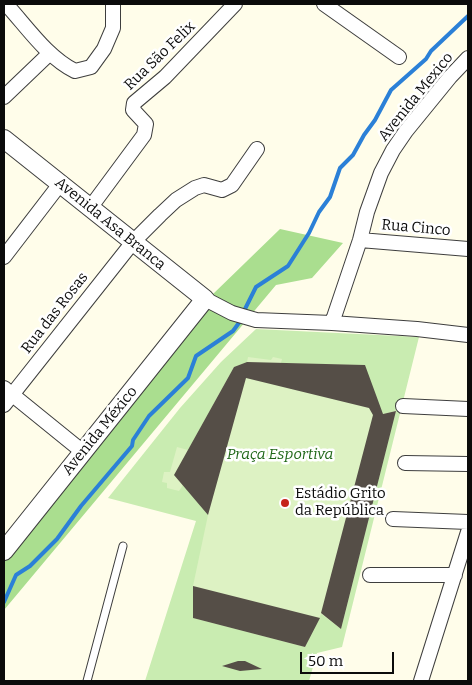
<!DOCTYPE html>
<html>
<head>
<meta charset="utf-8">
<style>
	body { margin:0 }
	#map { position:relative; width:472px; height:685px; overflow:hidden; background:#fffdea; font-family:Bitter,serif }
	canvas { display:block }
	.frame { position:absolute; inset:0; border:5px solid #0b0b0b; pointer-events:none }
	.scale { position:absolute; left:300px; top:652px; width:94px; height:22px; box-sizing:border-box; border:2px solid #0b0b0b; border-top:0; padding-left:6px; font-size:15px; line-height:18px; white-space:nowrap; color:#0b0b0b; -webkit-text-stroke:4px #fff; paint-order:stroke }
</style>
</head>
<body>
<div id="map">
<canvas width="472" height="685"></canvas>
<div class="frame"></div>
<div class="scale">50 m</div>
</div>
<script>
const c = document.querySelector('canvas').getContext('2d');
c.lineJoin = 'round';
function fill(path, color) {
  c.fillStyle = color;
  c.fill(path, 'evenodd');
}
function trace(path, color, width, dash) {
  c.strokeStyle = color;
  c.lineWidth = width;
  c.lineCap = dash ? 'butt' : 'round';
  c.setLineDash(dash || []);
  c.stroke(path);
}
function drawText(font, color, halo, rows, align = 'center') {
  c.font = font + ' Bitter,serif';
  c.lineWidth = 5;
  c.setLineDash([]);
  c.textBaseline = 'middle';
  c.strokeStyle = halo;
  c.fillStyle = color;
  for (const [text, x, y, turn = 0] of rows) {
    c.save();
    c.translate(x, y);
    c.rotate((+turn || 0) * Math.PI / 180);
    c.textAlign = isNaN(turn) ? turn : align;
    if (halo) c.strokeText(text, 0, 0);
    c.fillText(text, 0, 0);
    c.restore();
  }
}
const green = new Path2D(`
	M256,329L419,337L342,647L317,653L309,681H145L196,521L108,498L180,408L221,362Z`);
const forest = new Path2D(`
	M280,229L343,243L312,278L276,285L4,610V554L212,295Z`);
const pitch = new Path2D(`
	M248,357L271,360L273,357L282,359L281,363L365,365L373,416L396,411L341,629L321,614L305,647L193,618V586L208,515L183,485L179,491L167,488V483L162,482L164,472H170L177,447L188,450L234,367L247,362Z`);
const stream = new Path2D(`
	M243,313L256,287L288,266L309,233L319,212L330,197L340,168L353,155L364,135L375,120L391,90L426,59L431,51L468,16
	M4,602L16,575L30,566L57,539L81,506L132,446L133,440L149,416L188,378L196,356L233,331L241,320`);
const building = new Path2D(`
	M247,362L365,365L383,414L396,411L341,629L321,613L373,415L369,408L246,378L208,515L174,475L234,367Z
	M193,586L320,618L305,647L193,618Z
	M238,661H245L262,669L240,671L222,666Z`);
const service = new Path2D(`
	M87,681L123,546`);
const minor = new Path2D(`
	M6,4C27,27 47,57 75,71L91,67L104,49L113,28V4
	M324,4L399,57
	M468,58L450,77L406,131L393,150L381,173L367,212L360,240L332,323L417,329L468,335
	M4,97L50,53
	M90,208L144,135L146,124L133,110L134,103L165,77L235,4
	M360,240L468,249
	M4,257L60,184
	M205,299L232,313L256,320L332,323
	M4,388L83,452
	M4,405L133,242L160,215L176,200L195,188L204,185L222,190L232,185L257,149
	M403,406L468,409
	M405,463L468,464
	M393,519L468,522
	M370,575H455
	M421,681L468,532`);
const tertiary = new Path2D(`
	M4,139L205,299L4,551`);
const markers = [
	[285,503,5,"#c5241a"]
];
const streetNames = [
	["Rua São Felix",160,56,-44],
	["Avenida Mexico",416,97,-51],
	["Avenida Asa Branca",110,224,39],
	["Rua Cinco",416,228,5],
	["Rua das Rosas",55,313,-52],
	["Avenida México",100,431,-51]
];
const parkNames = [
	["Praça Esportiva",280,455]
];
const poiNames = [
	["Estádio Grito",295,494],
	["da República",295,511]
];
fill(green, '#c9ecb1');
fill(forest, '#aade8f');
fill(pitch, '#ddf2c3');
trace(stream, '#2b80d7', 4);
fill(building, '#554e47');
trace(service, '#3e3e3e', 9);
trace(minor, '#3e3e3e', 16);
trace(tertiary, '#3e3e3e', 20);
trace(service, '#fff', 7);
trace(minor, '#fff', 14);
trace(tertiary, '#fff', 18);
for (const [x, y, r, color] of markers) {
  const dot = new Path2D();
  dot.arc(x, y, r, 0, 2 * Math.PI);
  c.fillStyle = color;
  c.fill(dot);
  trace(dot, '#fff', 2);
}
drawText('15px', '#0b0b0b', '#fff', streetNames);
drawText('italic 15px', '#206718', '#fff', parkNames);
drawText('15px', '#0b0b0b', '#fff', poiNames, 'left');
</script>
</body>
</html>
